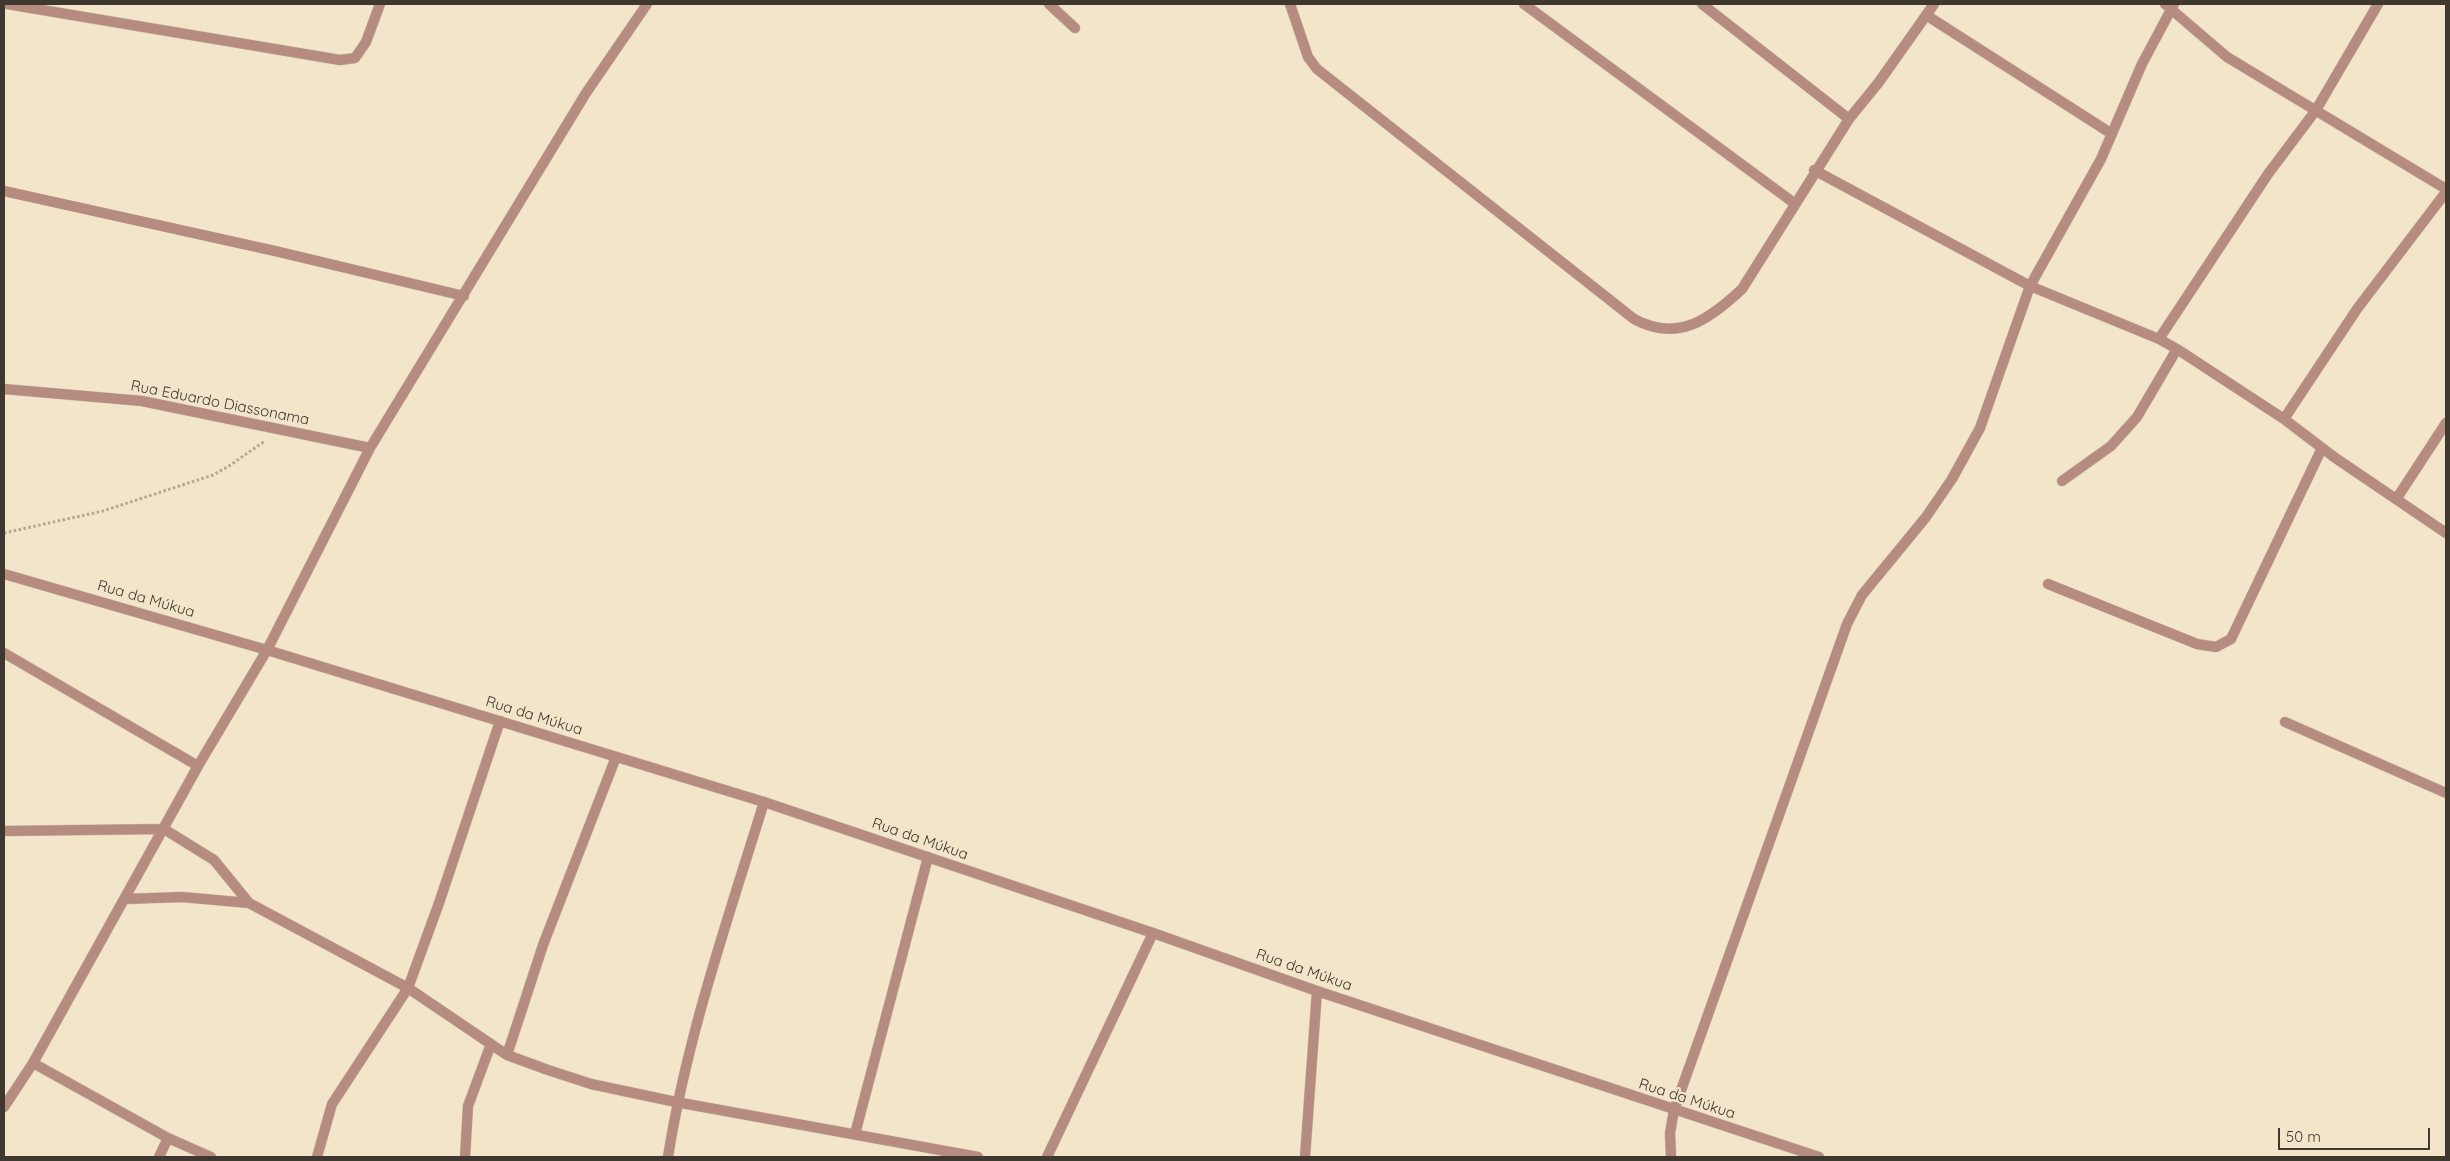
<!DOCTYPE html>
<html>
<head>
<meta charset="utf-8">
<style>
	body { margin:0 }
	#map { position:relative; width:2450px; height:1161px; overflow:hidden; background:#f3e5ca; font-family:Quicksand,sans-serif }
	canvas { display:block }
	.frame { position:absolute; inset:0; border:5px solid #3e382e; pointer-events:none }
	.scale { position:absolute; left:2278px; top:1128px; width:152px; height:22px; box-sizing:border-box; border:2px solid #3e382e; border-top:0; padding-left:6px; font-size:15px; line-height:18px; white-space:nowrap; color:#3e382e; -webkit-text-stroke:4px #f3e5ca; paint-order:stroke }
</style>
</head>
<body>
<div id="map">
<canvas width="2450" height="1161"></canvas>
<div class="frame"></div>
<div class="scale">50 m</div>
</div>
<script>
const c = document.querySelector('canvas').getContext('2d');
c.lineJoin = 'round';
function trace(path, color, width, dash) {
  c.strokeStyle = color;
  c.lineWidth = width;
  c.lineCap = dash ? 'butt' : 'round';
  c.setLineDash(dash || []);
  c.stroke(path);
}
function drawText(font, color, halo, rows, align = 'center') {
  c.font = font + ' Quicksand,sans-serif';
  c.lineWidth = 4.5;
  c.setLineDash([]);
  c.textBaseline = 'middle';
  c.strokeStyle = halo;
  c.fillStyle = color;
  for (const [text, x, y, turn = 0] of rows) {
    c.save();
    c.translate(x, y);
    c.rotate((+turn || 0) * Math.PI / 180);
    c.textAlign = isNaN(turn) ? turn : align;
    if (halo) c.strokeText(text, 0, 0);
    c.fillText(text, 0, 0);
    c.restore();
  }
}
const path = new Path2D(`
	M4,533L103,511L213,475L229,466L265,441`);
const minor = new Path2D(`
	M7,4L340,60L355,58L366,42L380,4
	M1049,4L1075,28
	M1290,4L1308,57L1317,69L1634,319C1678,343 1710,319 1742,289L1849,119L1879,82L1934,4
	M1524,4L1794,203
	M1702,4L1849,119
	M2165,4L2227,57L2446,189
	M1926,15L2112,134
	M1814,170L2030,286L2159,339L2177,349L2284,419L2334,457L2446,533
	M4,191L275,251L464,296
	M2159,339L2268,174L2316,110L2378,4
	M4,389L142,401L370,448
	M2284,419L2357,309L2446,192
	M2062,481L2111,446L2137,417L2177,349
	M2397,498L2446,423
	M2048,584L2197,644L2216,647L2231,639L2322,448
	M4,653L198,766
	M2285,722L2446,793
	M4,831L164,829L214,860L249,903L408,988L507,1055L548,1070L591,1084L676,1102L978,1157
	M125,899L182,897L249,903
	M507,1055L543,945L616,757
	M33,1063L168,1138L211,1157
	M4,1107L33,1063L198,766L267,650L370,448L586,93L647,4
	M855,1134L928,857
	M159,1157L168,1138
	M317,1157L332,1104L408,988L439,903L500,721
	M465,1157L468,1106L491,1044
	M668,1157C687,1036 728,919 764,802
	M1047,1157L1153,933
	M1305,1157L1317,991
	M1671,1157L1670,1133L1674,1110L1847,624L1862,595L1926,517L1952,479L1980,428L2030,286L2101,159L2142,64L2174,4`);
const tertiary = new Path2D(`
	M4,574L267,650L764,802L1153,933L1317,991L1819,1157`);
const streetNames = [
	["Rua Eduardo Diassonama",220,403,11],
	["Rua da Múkua",146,599,16],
	["Rua da Múkua",534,716,17],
	["Rua da Múkua",920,839,19],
	["Rua da Múkua",1304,970,19],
	["Rua da Múkua",1687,1099,18]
];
trace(minor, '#cfc2ab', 11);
trace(tertiary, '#cfc2ab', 11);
trace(path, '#b2a792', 3, [2.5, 2.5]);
trace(minor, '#b58c7f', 10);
trace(tertiary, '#b58c7f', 10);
drawText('15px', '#3e382e', '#f3e5ca', streetNames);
</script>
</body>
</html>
